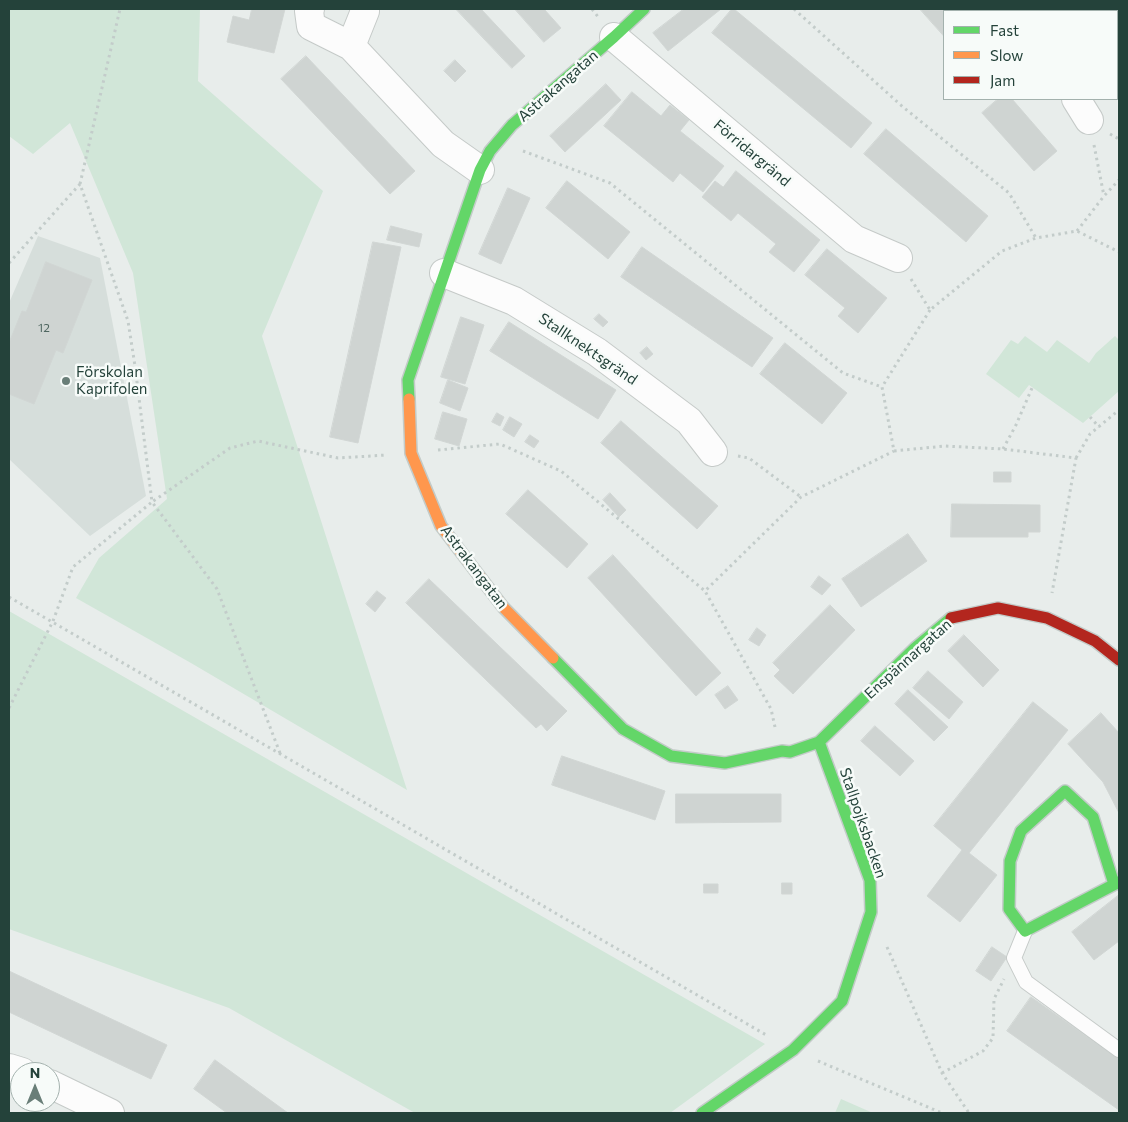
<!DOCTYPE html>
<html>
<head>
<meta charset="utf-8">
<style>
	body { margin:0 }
	#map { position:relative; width:1128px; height:1122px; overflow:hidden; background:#e8edeb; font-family:Commissioner,sans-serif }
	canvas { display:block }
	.frame { position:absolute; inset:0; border:10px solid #24423a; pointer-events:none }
	.legend { position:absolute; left:943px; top:10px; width:175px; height:90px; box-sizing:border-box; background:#f7fbf9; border:1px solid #a3b1ad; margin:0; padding:6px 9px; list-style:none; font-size:15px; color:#24423a }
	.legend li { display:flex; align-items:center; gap:10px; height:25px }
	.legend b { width:25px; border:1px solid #a3b1ad }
	.north { position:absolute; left:10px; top:1062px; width:50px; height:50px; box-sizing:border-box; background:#f7fbf9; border:1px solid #a3b1ad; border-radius:50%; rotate:0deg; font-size:14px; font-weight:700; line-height:20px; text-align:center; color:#24423a }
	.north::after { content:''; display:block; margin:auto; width:18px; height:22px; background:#697e78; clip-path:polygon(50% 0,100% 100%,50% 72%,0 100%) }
</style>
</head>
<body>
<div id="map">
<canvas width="1128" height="1122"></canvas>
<div class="frame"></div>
<ul class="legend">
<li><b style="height:6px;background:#63d668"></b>Fast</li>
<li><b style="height:6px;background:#ff974d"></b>Slow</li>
<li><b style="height:6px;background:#b3261e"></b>Jam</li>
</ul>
<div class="north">N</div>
</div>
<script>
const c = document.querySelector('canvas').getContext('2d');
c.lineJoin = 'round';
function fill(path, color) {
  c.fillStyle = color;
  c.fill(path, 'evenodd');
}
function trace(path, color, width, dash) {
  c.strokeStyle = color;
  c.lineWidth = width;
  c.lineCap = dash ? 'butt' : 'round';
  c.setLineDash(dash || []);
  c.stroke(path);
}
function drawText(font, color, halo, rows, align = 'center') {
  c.font = font + ' Commissioner,sans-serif';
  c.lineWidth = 5;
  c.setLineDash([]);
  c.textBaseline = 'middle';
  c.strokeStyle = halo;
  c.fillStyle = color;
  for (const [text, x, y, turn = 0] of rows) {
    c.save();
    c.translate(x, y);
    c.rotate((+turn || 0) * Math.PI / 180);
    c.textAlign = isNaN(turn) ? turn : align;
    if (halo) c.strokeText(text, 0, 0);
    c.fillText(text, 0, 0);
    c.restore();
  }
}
const built = new Path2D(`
	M38,236L100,258L146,496L90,536L9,459V303Z`);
const green = new Path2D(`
	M9,9H200L198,81L323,191L262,336L407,790L191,663L76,598L99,558L167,499L133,273L70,123L33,154L9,136Z
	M1025,336L1047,352L1057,340L1089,363L1096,353L1115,336L1119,340V391L1083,423L1029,385L1019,398L986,374L1011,340L1018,344Z
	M9,611L765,1044L670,1113H415L229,1008L9,929Z
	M841,1099L873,1113H835Z`);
const building = new Path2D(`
	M252,9H285L274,53L227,42L233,16L249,20Z
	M456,9H481L525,56L512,68Z
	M515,9H544L561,28L544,42Z
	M684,9H721L668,51L653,33Z
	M732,9H734L872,123L851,148L712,33Z
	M920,9H967L969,11H944V36Z
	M1119,26V47L1117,43V27Z
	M306,56L415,171L390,194L281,79Z
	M455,60L466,71L455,82L444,71Z
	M606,84L621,100L565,152L550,136Z
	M632,92L661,116L670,105L689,120L680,131L724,166L703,192L680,173L673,182L604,126Z
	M998,99H1012L1057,151L1034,171L982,113Z
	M886,129L988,216L966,242L864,154Z
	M736,171L820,240L794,272L769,252L776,244L738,213L731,221L702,197L715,181L723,187Z
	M567,181L630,232L608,259L546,208Z
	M508,188L530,198L501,264L479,254Z
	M391,226L422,234L419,247L387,240Z
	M373,242L401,247L358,443L330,437Z
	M642,247L773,338L752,367L621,277Z
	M827,249L887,298L858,333L838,316L845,308L805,275Z
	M46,262L92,280L63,353L56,350L34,404L9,394V343L22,311L26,312Z
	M599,314L608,322L603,327L594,319Z
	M461,317L484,325L465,384L441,377Z
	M509,322L616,390L598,419L490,351Z
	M785,343L847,393L822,424L760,374Z
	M647,347L653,354L646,360L640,353Z
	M448,380L468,388L460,411L440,403Z
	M443,412L467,419L459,446L435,439Z
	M497,413L504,417L500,426L492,422Z
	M510,417L522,424L514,437L503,430Z
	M621,421L718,506L697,529L601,443Z
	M530,435L539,441L534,448L525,442Z
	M994,472H1011V482H994Z
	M528,490L588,544L567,568L506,514Z
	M610,493L626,510L619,517L603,500Z
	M952,504L1040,505V532H1028V537H951Z
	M908,534L927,561L861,607L842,579Z
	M613,555L721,673L696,696L588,578Z
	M819,576L831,585L822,595L811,587Z
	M429,579L567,711L547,731L541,724L536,728L406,603Z
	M377,591L386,598L375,612L366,604Z
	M830,605L855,630L793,694L774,676L780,670L773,663Z
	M757,628L766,635L759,646L749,640Z
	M964,635L999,670L983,687L948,651Z
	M928,671L963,702L949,719L913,688Z
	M728,686L738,700L725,709L715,695Z
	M908,690L948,727L934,741L895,704Z
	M1033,702L1068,730L969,853L997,875L960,922L927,896L962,850L934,826Z
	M1101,713L1119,733V813L1103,782L1068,744Z
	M875,726L914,761L900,776L861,741Z
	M562,756L665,791L655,820L552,785Z
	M676,794H781V822L676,823Z
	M782,883H792V894H782Z
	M704,884H718V893H704Z
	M1119,895V941L1094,960L1072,932Z
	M992,947L1007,957L991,981L976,971Z
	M9,971L167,1045L151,1079L9,1012Z
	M1031,997L1119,1059V1110L1007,1031Z
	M215,1060L288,1113H227L194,1089Z`);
const path = new Path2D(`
	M592,9L599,18
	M794,9L903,107L1009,193L1036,238
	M1110,134L1119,139
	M1094,145L1104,196
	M523,151L610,183L843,373L882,387
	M1077,231L1104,196L1119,180
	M9,263L80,184
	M911,279L930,310L1002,251L1036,238L1077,231L1119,252
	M930,310L882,387L894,451L945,446L1003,449L1076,458L1052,593
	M1090,417L1099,427
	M1003,449L1016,425L1032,388
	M438,450L500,444L561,471L705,591
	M738,456L749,458L801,497
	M1076,458L1090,434L1119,410
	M9,597L768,1036
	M9,708L53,621L73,567L152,502L135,366L128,321L80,184L120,9
	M775,727L771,709L705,591L801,497L894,451
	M280,753L217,589L152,502L230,448L258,441L338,458L387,455
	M887,947L942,1073L969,1113
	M818,1061L942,1113
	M942,1073L983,1051L993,1038L994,999L1004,979`);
const lane = new Path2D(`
	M1025,931L1014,958L1026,982L1119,1050`);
const street = new Path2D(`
	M310,9L309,11L311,26L351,46L443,144L480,170
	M1001,9L1004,11
	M614,37L854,239L898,258
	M351,46L365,11L364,9
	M1076,99L1089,120
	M444,273L514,301L597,352L689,421L713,452
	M9,1068L22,1072
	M50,1084L110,1113`);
const fast = new Path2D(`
	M409,399L408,380L480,170L490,151L512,125L614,37L644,9
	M553,658L623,729L671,756L725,763L782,751L790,752L819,742L915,648L951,618
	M1114,884L1093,817L1065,791L1021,831L1010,861L1009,909L1025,931L1119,882
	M702,1113L793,1050L842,1001L871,912L870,880L819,742`);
const slow = new Path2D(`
	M409,399L411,453L441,526L503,607L553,658`);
const jam = new Path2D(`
	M951,618L998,608L1047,618L1095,641L1119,660`);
const markers = [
	[66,381,5,"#697e78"]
];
const numberNames = [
	["12",44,328]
];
const streetNames = [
	["Astrakangatan",558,86,-41],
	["Förridargränd",752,153,40],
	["Stallknektsgränd",588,349,34],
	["Astrakangatan",474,567,53],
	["Enspännargatan",908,659,-42],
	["Stallpojksbacken",863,823,71]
];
const poiNames = [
	["Förskolan",76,372],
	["Kaprifolen",76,389]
];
fill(built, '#d6dedb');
fill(green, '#d1e6d8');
fill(building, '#cfd4d2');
trace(building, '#d1d6d4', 1);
trace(lane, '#c5cac8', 16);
trace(street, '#c5cac8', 30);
trace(fast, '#c3cbc8', 14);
trace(slow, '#c3cbc8', 14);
trace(jam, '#c3cbc8', 14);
trace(path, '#c3ccca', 3, [2.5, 4]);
trace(lane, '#fcfcfc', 14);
trace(street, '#fcfcfc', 28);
trace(fast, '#63d668', 11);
trace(slow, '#ff974d', 11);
trace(jam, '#b3261e', 11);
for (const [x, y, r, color] of markers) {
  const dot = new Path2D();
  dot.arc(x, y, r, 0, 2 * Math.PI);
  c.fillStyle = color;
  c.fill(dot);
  trace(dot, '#f7fbf9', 2);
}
drawText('12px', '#506761', null, numberNames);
drawText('15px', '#24423a', '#f7fbf9', streetNames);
drawText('15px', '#24423a', '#f7fbf9', poiNames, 'left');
</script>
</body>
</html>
